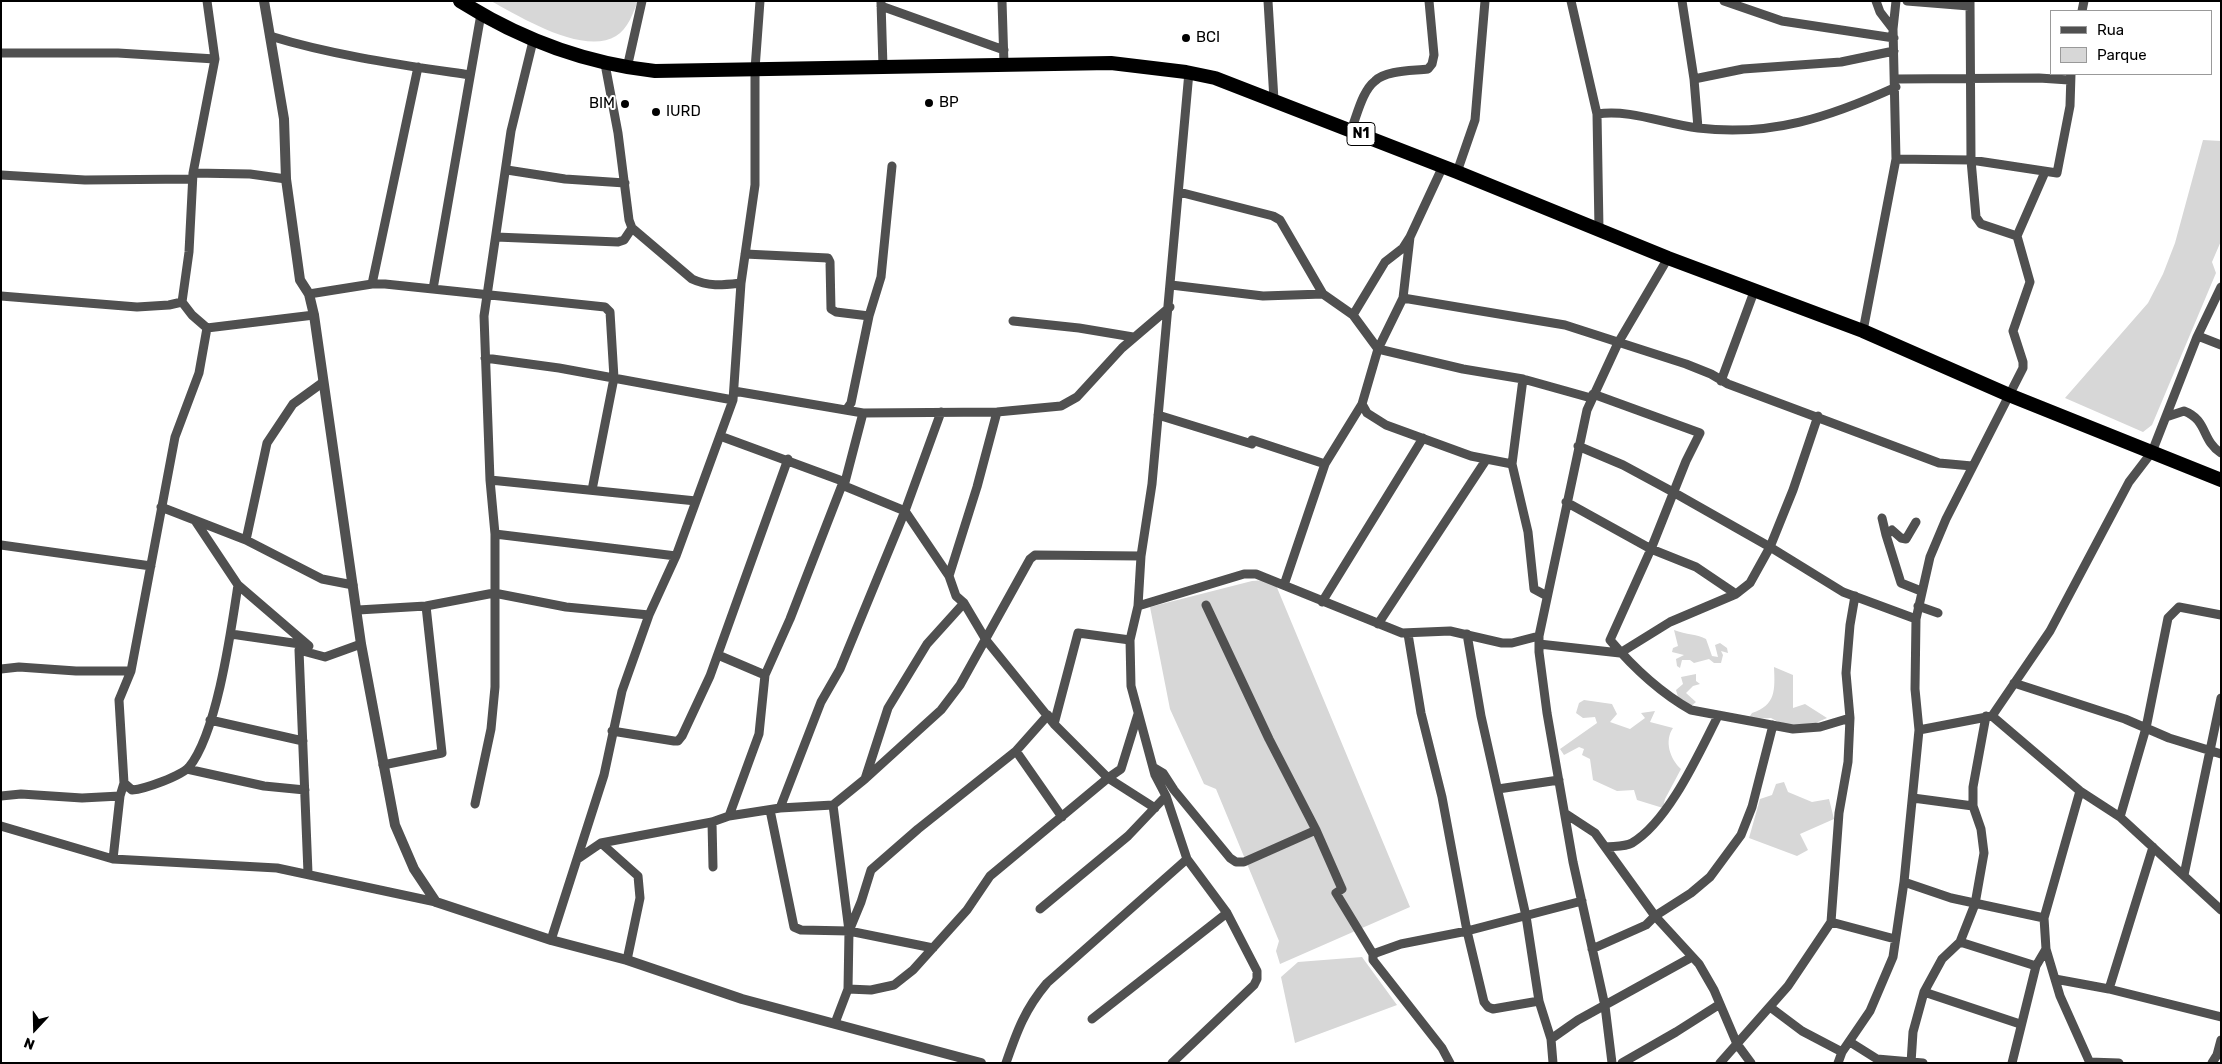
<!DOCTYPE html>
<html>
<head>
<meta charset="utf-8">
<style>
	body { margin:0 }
	#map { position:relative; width:2222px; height:1064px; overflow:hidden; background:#fff; font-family:Rubik,sans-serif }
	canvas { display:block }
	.frame { position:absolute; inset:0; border:2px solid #000; pointer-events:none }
	.legend { position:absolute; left:2050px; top:10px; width:162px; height:65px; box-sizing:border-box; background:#fff; border:1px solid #999; margin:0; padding:6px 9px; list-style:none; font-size:15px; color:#000 }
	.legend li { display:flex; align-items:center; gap:10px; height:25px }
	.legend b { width:25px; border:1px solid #999 }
	.north { position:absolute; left:10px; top:1004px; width:50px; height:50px; -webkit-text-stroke:4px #fff; paint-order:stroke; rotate:201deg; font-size:14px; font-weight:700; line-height:20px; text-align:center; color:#000 }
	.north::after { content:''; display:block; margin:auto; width:18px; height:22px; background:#000; clip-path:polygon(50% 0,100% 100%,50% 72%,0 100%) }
</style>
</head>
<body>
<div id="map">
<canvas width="2222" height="1064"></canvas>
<div class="frame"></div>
<ul class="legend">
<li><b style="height:6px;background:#505050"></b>Rua</li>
<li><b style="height:14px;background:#d7d7d7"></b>Parque</li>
</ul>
<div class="north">N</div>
</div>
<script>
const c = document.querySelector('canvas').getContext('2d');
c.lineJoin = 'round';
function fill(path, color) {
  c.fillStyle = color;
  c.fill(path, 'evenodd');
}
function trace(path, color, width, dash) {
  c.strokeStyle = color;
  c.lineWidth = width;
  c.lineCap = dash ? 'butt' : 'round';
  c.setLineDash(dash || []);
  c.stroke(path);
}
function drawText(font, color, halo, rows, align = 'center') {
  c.font = font + ' Rubik,sans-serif';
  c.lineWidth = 4;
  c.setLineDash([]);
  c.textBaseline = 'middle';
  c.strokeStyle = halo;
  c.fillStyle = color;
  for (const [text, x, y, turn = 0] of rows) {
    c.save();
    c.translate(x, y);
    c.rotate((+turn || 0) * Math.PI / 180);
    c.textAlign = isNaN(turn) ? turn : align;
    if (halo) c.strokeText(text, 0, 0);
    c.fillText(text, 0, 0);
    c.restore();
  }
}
const green = new Path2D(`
	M491,1H638C633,13 628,29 616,36C584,56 520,17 491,1Z
	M2203,140L2221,141V241L2212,262L2216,273L2152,425L2143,432L2065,398L2148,303L2163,274L2175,243Z
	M1266,580L1276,585L1278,590L1410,907L1280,964L1276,951L1279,941L1216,789L1204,784L1170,709L1150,607L1252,581Z
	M1674,630C1686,635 1698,634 1706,639L1712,656L1718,657L1715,645L1720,643L1727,648L1728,653L1721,651L1723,655L1721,663H1714L1709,659L1694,663L1690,660H1682L1680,668L1677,666L1676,659L1684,655L1672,652L1673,648L1678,646Z
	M1774,667L1793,675V708L1805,704L1827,718L1811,725L1788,727L1771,718L1748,719L1752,713C1776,705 1775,690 1774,667Z
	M1696,674V681L1700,684L1693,686L1686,693L1696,702L1690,707L1678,697L1676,690L1683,684L1681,677Z
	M1584,700L1612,704L1617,714L1610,722L1630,729L1645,718L1641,713L1655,711L1650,722L1673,728C1664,741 1670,759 1681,769L1665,799L1663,808L1637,800L1634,790L1617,791L1593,780L1590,759L1582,755L1584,749L1579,747L1564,755L1560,749L1597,723L1595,717L1583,718L1576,713L1579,703Z
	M1784,782L1788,792L1812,802L1829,799L1834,819L1800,834L1808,850L1797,856L1749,838L1760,799L1772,795L1776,784Z
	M1362,957L1397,1005L1295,1043L1281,977L1298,962Z`);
const minor = new Path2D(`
	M1002,1L1004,64
	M1268,1L1274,100
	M1571,1L1597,114L1599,229
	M1682,1L1694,79L1698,128
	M1724,1L1782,21L1894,38
	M1876,1L1880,12L1893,29
	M1907,1L1969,6
	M1970,1L1971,160L1976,217L1981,224L2017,236
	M881,2L883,67
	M881,6L1004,50
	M2082,11L2084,1
	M270,36C335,56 403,65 470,75
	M1,53H118L215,59
	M605,64L618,133L629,220L632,228L692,279C709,287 723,285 741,283
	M627,68L642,1
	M1694,79L1743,69L1841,62L1894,51
	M1896,79L2039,78L2069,80
	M1597,114C1631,109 1664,124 1698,128C1771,137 1830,117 1896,87
	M1351,130C1357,116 1362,91 1375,81C1386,70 1413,71 1428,69L1432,64L1434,55L1429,1
	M1896,159L1971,160L2057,173L2070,106L2071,74
	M507,170L565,179L625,183
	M1457,172L1475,120L1485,1
	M193,173L250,174L286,179
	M1,175L85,180L192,179
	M1179,192L1273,216L1280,220L1323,294L1353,315L1378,349L1463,369L1523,379L1591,398
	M496,237L618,242L624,240L632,228
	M745,254L828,258L830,262L831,309L836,312L869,316
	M372,284L418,67
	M1171,285L1263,296L1323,294
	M433,289L481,14
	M309,294L372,284H385L605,307L610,312L614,378L592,490
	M1,296L137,307L169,305L182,302L192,315L207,328L314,315
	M1403,298L1565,325L1686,364L1711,374L1728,384L1939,463L1972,466
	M182,302L189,252L193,173L215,59L207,1
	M1353,315L1385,262L1403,248L1410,237L1443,166
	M1013,321L1079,328L1133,337
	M1863,331L1896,159L1893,29L1896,1
	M2198,336L2221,345
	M485,358L559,368L733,400
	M1523,379L1512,464L1528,532L1534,589L1547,596
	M1721,381L1755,289
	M734,391L863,413L997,412L1061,406L1077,397L1122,348L1170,307
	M1593,394L1700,433L1686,461L1651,549L1610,640C1632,666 1661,693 1691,710L1793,729L1820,727L1850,718
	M1362,404L1367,413L1386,425L1471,456L1512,464
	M846,410L851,403L869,316L881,277L892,166
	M1158,415L1252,444V440L1325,464
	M2166,417L2184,411C2208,420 2201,440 2221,453
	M720,436L845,482L842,485L905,511L949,576L956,596L964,603L986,640L1054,724L1108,778L1155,808
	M1578,446L1623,465L1673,492L1770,547L1843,592L1916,619
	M490,480L696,501
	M845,482L863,413
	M1566,502L1651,549L1696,567L1736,594
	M161,507L246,540L322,579L353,585
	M1882,518L1886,535
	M196,522L238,585L309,646L299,650L325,657L361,644
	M1916,522L1906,539L1901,538L1892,530L1886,535L1901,583L1921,591
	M495,534L676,556
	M246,540L267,443L293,404L322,383
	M1,545L151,566
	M949,576L977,487L997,412
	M1284,585L1325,464L1362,404L1378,349L1403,298L1410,237
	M1322,602L1423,438
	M1206,605L1269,739L1316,830L1342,889L1336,893L1373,954V960L1442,1048L1450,1063
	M1138,606L1244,574H1256L1402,633L1450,631L1502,643H1512L1539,636
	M1918,606L1938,613
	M358,610L426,606L494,593L566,607L649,615
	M1378,624L1486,460
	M231,634L307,645
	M1408,634L1421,713L1442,797L1467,931L1484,1002L1488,1007L1493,1009L1539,1001
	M1467,634L1481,716L1526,916L1539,1001L1551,1039L1553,1063
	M1539,644L1620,653L1670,622L1736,594L1750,583L1770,547L1793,490L1818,416
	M299,650L308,873
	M718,655L765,675
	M1,669L19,667L76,671H131
	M2014,683L2125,719L2169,738L2221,754
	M1992,716L2050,631L2129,482L2152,452L2197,337L2221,287
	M210,720L303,741
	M1054,724L1078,633L1130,640
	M1919,730L1992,716L2080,791L2120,817L2221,910
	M612,731L674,741H678L682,736L710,676L788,459
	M1016,751L1062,817
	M383,765L442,753L426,606
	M1153,767L1163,773L1174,790L1230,858L1236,862H1244L1316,830
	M187,769L264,786L305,790
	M865,779L888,708L927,644L964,603
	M124,783L132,790C145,789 181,776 189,767C217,733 231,631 238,585
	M1498,789L1559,780
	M2080,791L2044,918L2046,949L2060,996L2090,1063
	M1,796L21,794L82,798L120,796
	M1913,798L1973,806
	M475,804L491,729L495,687V534L490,480L484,316L511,131L533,41
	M833,805L849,931
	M780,808L821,702L840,669L905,511L941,412
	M770,810L794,927L801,930L849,931L933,948
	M1566,814L1595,833L1655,916L1699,964L1714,990L1737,1044L1751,1063
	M729,816L759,734L765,675L790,619L842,485
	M2120,817L2146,728L2168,618L2179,607L2221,615
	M712,822L713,867
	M1,826L113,859L277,868L436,902
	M601,843L638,876L640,898L627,960
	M1606,847C1614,846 1625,847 1632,843C1669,821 1699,753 1718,716
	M579,858L601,843L712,822L729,816L780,808L833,805L865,779L941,710L960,685L1030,559L1035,555L1141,556
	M113,859L120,796L124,783L119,700L131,671L175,437L199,373L207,328
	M2184,875L2221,698
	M1904,882L1951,898L2044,918
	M1040,909L1128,836L1166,796
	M1831,922L1895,939
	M551,940L604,775L622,691L649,615L676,556L733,400L741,283L755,185V69L760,1
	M1960,942L2036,966
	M1592,949L1646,925L1655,916L1691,893L1710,877L1741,835L1752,807L1773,725
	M1373,954L1401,944L1467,931L1582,901
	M2055,979L2109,989L2221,1017
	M848,989L849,931L861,902L871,870L918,829L1016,751L1048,715
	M2109,989L2153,847
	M1924,992L2020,1024
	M1770,1007L1802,1031L1842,1052
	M1092,1019L1227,913
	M835,1023L848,989L871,990L894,985L913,970L967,910L990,876L1108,778L1121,769L1138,714
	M1551,1039L1578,1020L1692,957
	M1850,1042L1877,1059L1923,1063
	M2089,1062L2119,1063
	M1006,1063C1017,1031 1025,1009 1047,983L1187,859
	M1172,1063L1254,985L1257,979V971L1227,913L1187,859L1166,796L1155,775L1131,686L1130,640L1138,606L1141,556L1152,484L1189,72
	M1612,1063L1605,1006L1573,862L1547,713L1539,652V636L1587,410L1618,343L1668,258
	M1622,1063L1676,1032L1720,1004
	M1720,1063L1788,986L1831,922L1839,813L1848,762L1850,718L1846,673L1850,625L1855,596
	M1838,1063L1842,1052L1870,1011L1893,957L1904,882L1919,730L1915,689L1916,619L1930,557L1946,519L2023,368V362L2013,331L2030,282L2017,236L2045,172
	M1911,1063L1913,1032L1924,992L1942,959L1960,942L1975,904L1984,853L1981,829L1973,806V787L1986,716
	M2012,1063L2036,966L2046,949
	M2212,1063L2217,1055L2221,1040`);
const tertiary = new Path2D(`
	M264,1L284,119L286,179L300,280L309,294L314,315L361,644L395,825L414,869L436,902L551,940L627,960L742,999L981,1063`);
const trunk = new Path2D(`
	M460,1C520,39 583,63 655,71L1111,63L1186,72L1215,78L1457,172L1668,258L1863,331L2009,395L2221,480`);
const markers = [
	[1186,38,5,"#000"],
	[929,103,5,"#000"],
	[625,104,5,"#000"],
	[656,112,5,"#000"]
];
const shields = [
	[1361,134,28]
];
const shieldNames = [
	["N1",1361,134]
];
const poiNames = [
	["BCI",1196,38],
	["BP",939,103],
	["BIM",615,104,"right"],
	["IURD",666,112]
];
fill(green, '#d7d7d7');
trace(minor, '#505050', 9);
trace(tertiary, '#505050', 10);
trace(trunk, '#000', 14);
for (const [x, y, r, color] of markers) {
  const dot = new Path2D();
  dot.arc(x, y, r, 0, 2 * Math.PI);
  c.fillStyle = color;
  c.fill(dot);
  trace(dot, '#fff', 2);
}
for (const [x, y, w] of shields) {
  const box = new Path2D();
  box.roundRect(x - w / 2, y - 11.5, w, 23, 4);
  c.fillStyle = '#fff';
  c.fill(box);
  trace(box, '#000', 1);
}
drawText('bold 14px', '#000', null, shieldNames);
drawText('15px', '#000', '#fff', poiNames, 'left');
</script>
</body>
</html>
